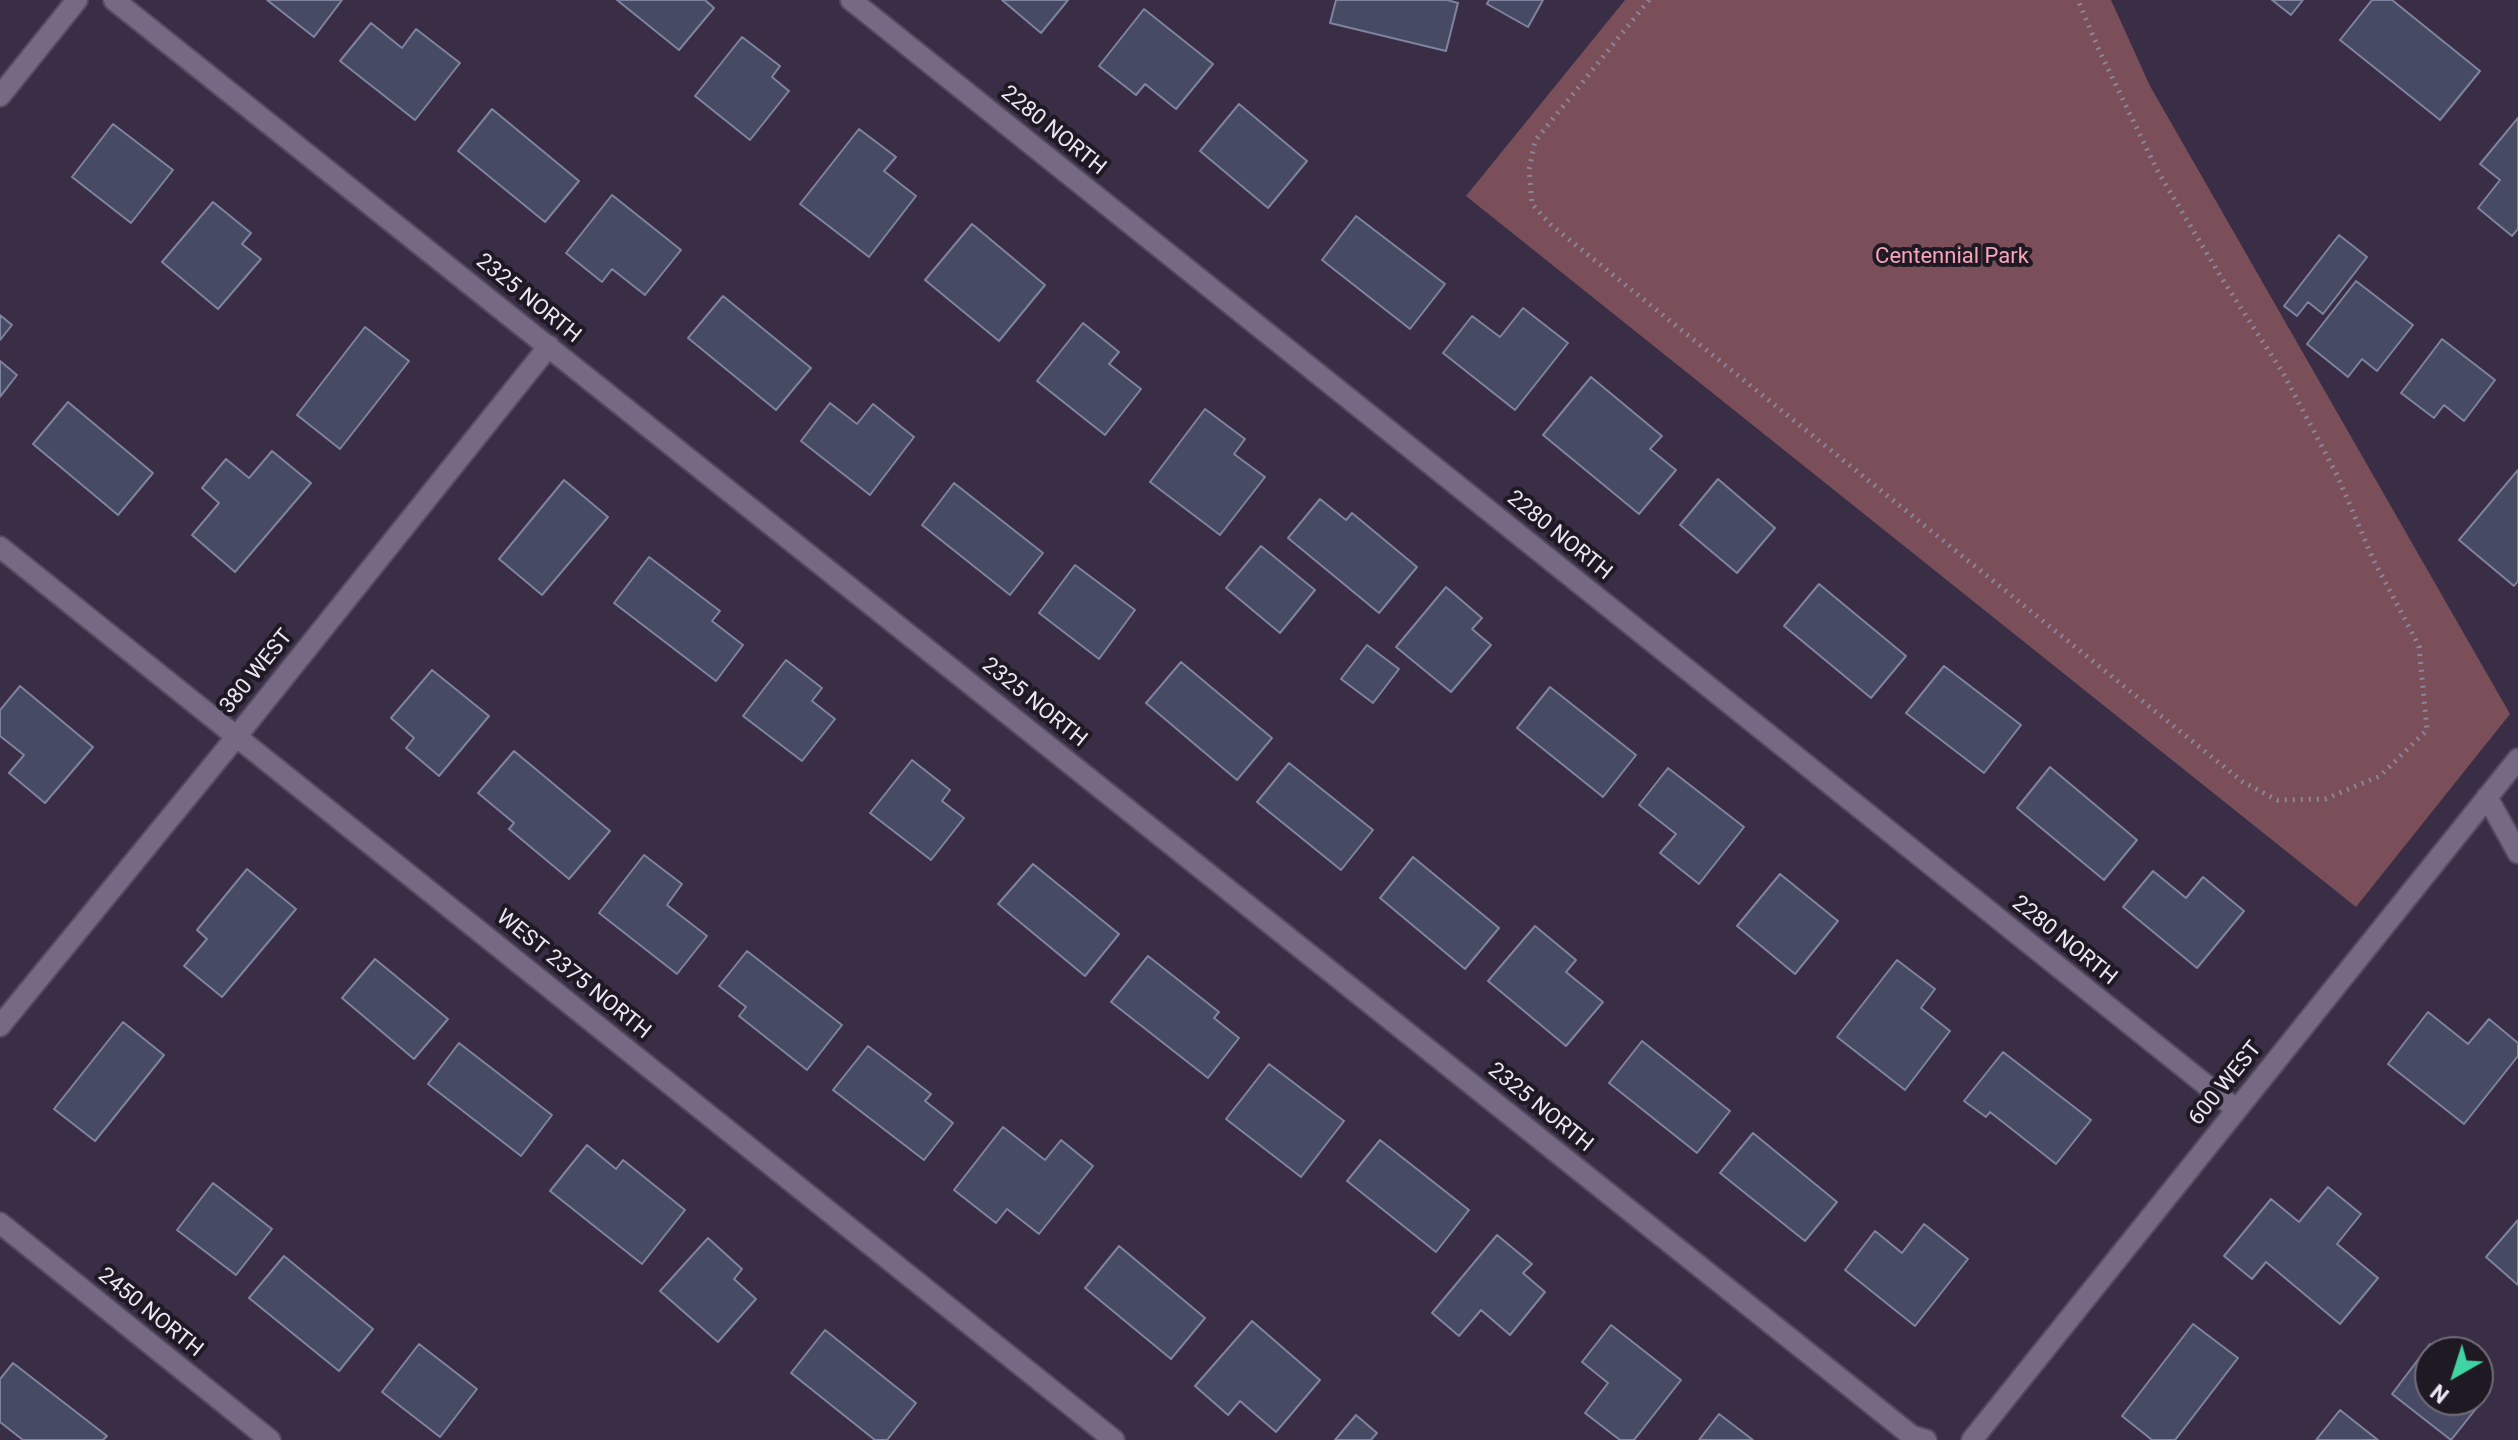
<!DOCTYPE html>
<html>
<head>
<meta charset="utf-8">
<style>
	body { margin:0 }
	#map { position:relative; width:2518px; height:1440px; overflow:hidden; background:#392e45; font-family:Roboto,sans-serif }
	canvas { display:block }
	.north { position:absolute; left:2414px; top:1336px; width:80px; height:80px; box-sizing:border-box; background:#1e1923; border:2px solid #716b77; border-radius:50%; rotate:219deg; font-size:22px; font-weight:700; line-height:32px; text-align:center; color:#ede6f5 }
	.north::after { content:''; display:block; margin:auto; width:28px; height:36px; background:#3fd4a2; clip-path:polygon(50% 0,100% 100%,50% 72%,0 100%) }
</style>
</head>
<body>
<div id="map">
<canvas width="2518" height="1440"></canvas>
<div class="north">N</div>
</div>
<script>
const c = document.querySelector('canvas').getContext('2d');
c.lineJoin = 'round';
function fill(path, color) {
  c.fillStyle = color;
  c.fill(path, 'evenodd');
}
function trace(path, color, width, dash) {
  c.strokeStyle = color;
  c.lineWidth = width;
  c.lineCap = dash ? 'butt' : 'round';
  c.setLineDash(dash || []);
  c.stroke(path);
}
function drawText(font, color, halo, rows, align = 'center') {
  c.font = font + ' Roboto,sans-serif';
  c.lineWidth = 8;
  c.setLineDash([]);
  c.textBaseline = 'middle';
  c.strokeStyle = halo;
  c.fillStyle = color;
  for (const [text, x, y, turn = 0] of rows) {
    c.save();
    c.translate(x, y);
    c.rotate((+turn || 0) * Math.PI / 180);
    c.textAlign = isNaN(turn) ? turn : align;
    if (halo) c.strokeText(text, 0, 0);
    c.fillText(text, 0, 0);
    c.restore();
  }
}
const green = new Path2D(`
	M1625,0H2111L2150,86L2510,714L2356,907L1466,196Z`);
const building = new Path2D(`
	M267,0H342L314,37Z
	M617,0H705L714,8L679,50Z
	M1002,0H1068L1041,33Z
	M1336,0H1447L1458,3L1446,51L1330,23Z
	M1489,0H1543L1528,27L1487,4Z
	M2272,0H2303L2291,15Z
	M2372,0H2392L2480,71L2440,120L2340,40Z
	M1144,9L1213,64L1176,109L1145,84L1136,95L1099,66Z
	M371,23L402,48L416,29L460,63L415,120L340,61Z
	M742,37L780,66L772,77L789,91L750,140L695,96Z
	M1239,104L1307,161L1268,208L1200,151Z
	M492,109L579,181L545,222L458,151Z
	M2518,118V229L2512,236L2478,208L2500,180L2480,164Z
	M113,124L173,170L131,223L72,177Z
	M859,129L896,157L884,171L916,196L869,257L800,204Z
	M612,195L681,250L645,295L612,269L602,282L566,253Z
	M213,202L251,233L242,244L261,259L218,309L162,262Z
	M1356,216L1445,284L1410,329L1322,260Z
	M972,224L1045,285L999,341L925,280Z
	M2339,235L2367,257L2323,314L2308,302L2297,316L2284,306Z
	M2356,281L2413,325L2377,371L2362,359L2348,377L2307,344Z
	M723,296L811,368L776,410L688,338Z
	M1523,308L1568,343L1515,410L1443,353L1472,316L1500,337Z
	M0,315L12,325L0,340Z
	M1083,323L1119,352L1109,364L1141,389L1105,435L1037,381Z
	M365,327L409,361L340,449L297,415Z
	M2442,339L2495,380L2464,421L2444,405L2434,418L2401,393Z
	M0,361L17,375L0,397Z
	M1591,377L1662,436L1650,449L1676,470L1639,514L1543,435Z
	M68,402L153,473L118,515L33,444Z
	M830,403L857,424L873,404L914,437L870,495L801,441Z
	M1205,409L1245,439L1234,454L1265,477L1220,535L1150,482Z
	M272,451L311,483L235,572L192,535L219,503L202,488L226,459L249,478Z
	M2518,470V581L2514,586L2459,540Z
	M1718,479L1775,528L1737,573L1680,525Z
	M564,480L608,517L542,595L499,559Z
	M954,483L1043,553L1010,595L922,525Z
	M1320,499L1346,520L1352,513L1417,567L1379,613L1288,538Z
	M1261,546L1315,590L1280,633L1226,588Z
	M649,557L720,611L712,621L743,645L716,681L614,603Z
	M1075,565L1135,610L1099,659L1039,613Z
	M1819,584L1906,656L1871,698L1784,626Z
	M1446,587L1482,618L1472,629L1491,645L1451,692L1396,647Z
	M1367,645L1399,669L1373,703L1341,679Z
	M786,660L822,688L812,701L835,719L802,761L743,716Z
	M1181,662L1272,738L1237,780L1146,703Z
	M1944,666L2021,725L1984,773L1906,713Z
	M432,670L489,716L439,776L406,748L414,738L391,718Z
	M20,686L93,747L45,803L9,773L24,755L0,736V710Z
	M1550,687L1636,755L1603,797L1517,728Z
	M514,751L610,831L569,879L509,829L514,823L478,793Z
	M912,760L950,790L942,801L964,818L931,860L870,813Z
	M1289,763L1373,830L1341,870L1257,802Z
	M2050,767L2137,840L2104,880L2017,808Z
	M1668,768L1744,827L1699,884L1660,853L1676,834L1639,805Z
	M644,855L682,884L667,905L707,936L677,974L599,913Z
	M1413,857L1499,928L1465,969L1380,898Z
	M1033,864L1119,934L1085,976L998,904Z
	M247,869L296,909L222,997L184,966L207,939L197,930Z
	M2153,871L2186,898L2203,877L2244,911L2197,968L2123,907Z
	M1780,874L1838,921L1795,974L1737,926Z
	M1535,926L1576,960L1566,972L1603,1002L1566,1046L1488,981Z
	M747,951L842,1025L807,1070L739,1016L746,1007L719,986Z
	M1148,956L1219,1012L1214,1018L1239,1038L1208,1078L1111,1002Z
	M375,959L448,1019L414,1059L342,998Z
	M1897,960L1935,989L1921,1008L1950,1031L1905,1090L1837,1037Z
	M2428,1012L2468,1044L2489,1019L2518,1043V1056L2464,1124L2388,1064Z
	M123,1022L164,1055L95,1141L54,1109Z
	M1642,1041L1730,1111L1697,1153L1609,1083Z
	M459,1043L552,1115L521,1156L428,1084Z
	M868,1046L931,1094L925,1101L953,1123L924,1160L833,1090Z
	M2003,1052L2091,1120L2056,1164L1990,1112L1986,1117L1964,1101Z
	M1269,1064L1344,1121L1301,1177L1226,1119Z
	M1003,1127L1045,1160L1061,1140L1093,1166L1039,1234L1007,1209L996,1223L954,1190Z
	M1753,1133L1837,1202L1805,1241L1720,1173Z
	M1380,1140L1469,1210L1436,1252L1347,1181Z
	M587,1145L616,1169L623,1160L685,1210L642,1264L550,1191Z
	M213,1183L272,1229L236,1275L177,1230Z
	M2328,1187L2361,1214L2337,1244L2378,1278L2340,1324L2266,1262L2252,1279L2224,1256L2271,1199L2299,1222Z
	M2518,1220V1285L2486,1257Z
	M1924,1224L1968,1259L1915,1326L1845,1270L1875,1231L1902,1253Z
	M1497,1235L1532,1264L1523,1273L1545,1292L1510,1335L1481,1310L1459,1336L1432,1313Z
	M708,1238L742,1269L734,1279L756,1299L718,1342L660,1291Z
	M1119,1246L1205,1318L1171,1359L1085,1288Z
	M284,1256L373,1329L339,1371L249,1298Z
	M1252,1321L1320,1380L1276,1432L1240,1401L1228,1415L1195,1386Z
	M2193,1324L2238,1358L2175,1440H2152L2122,1416Z
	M1611,1325L1681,1380L1634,1440H1620L1585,1413L1608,1383L1582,1362Z
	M825,1330L916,1403L887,1440H875L791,1373Z
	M419,1344L477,1389L440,1437L382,1392Z
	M2430,1344L2440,1352H2430V1400H2478V1382L2490,1391L2451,1440L2392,1394Z
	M13,1363L107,1436L103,1440H23L0,1422V1379Z
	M2340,1410L2378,1440H2316Z
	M1719,1414L1753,1440H1699Z
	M1356,1415L1377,1433L1371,1440H1335Z`);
const path = new Path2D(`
	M1649,0L1535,141L1529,170L1532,204L1551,225L2243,782L2277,800L2325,799L2380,776L2427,730L2419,646L2373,559L2337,475L2283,373L2221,277L2157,170L2099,50L2078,0`);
const minor = new Path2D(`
	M114,0L1912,1436L1926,1440
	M851,0L2236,1109
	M0,96L77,0
	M0,547L1114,1440
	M2487,797L2518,853
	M0,1026L237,736L549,346
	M0,1223L270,1440
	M1972,1440L2518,759`);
const streetNames = [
	["2280 NORTH",1053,131,39],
	["2325 NORTH",528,299,39],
	["2280 NORTH",1559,536,39],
	["380 WEST",257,672,-51],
	["2325 NORTH",1034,703,39],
	["2280 NORTH",2064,941,39],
	["WEST 2375 NORTH",573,975,39],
	["600 WEST",2226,1084,-51],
	["2325 NORTH",1540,1108,39],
	["2450 NORTH",150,1313,39]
];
const parkNames = [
	["Centennial Park",1952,257]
];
fill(green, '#7a4f5a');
fill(building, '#474a63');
trace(building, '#7f839f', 2);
trace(minor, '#554b60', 24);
trace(path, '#8e8498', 5, [2, 6]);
trace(minor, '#756983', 20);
drawText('22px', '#ede6f5', '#1e1923', streetNames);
drawText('22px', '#f8a5ba', '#1e1923', parkNames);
</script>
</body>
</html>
